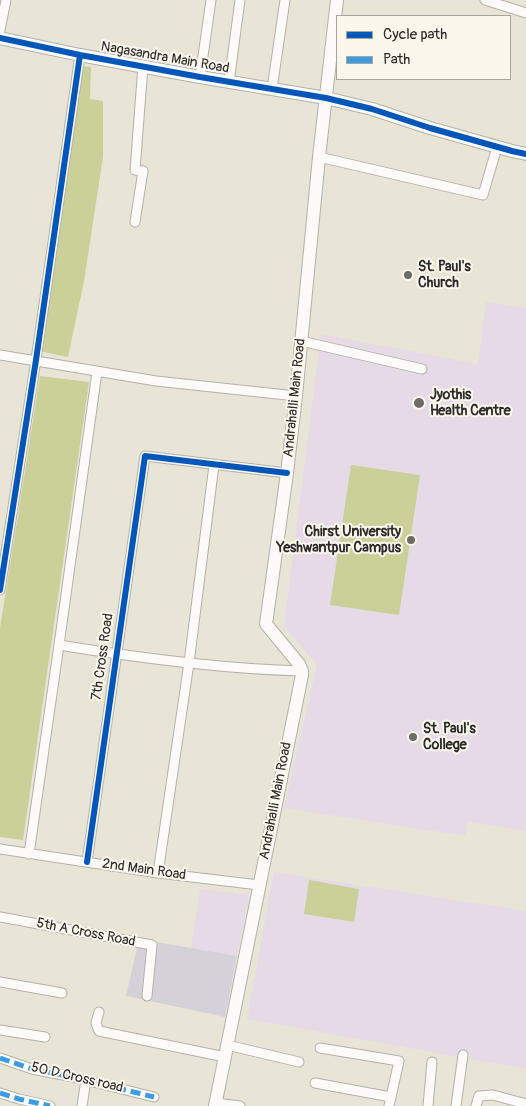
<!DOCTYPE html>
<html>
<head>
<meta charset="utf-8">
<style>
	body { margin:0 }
	#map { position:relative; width:526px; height:1106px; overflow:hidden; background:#e8e5d7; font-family:Pangolin,sans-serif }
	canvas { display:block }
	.legend { position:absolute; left:336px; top:15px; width:175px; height:65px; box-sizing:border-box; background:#fbf7ec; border:1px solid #a8a59f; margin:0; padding:6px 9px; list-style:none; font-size:15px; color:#2b2b2b }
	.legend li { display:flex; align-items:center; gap:10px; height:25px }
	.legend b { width:25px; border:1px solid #a8a59f }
</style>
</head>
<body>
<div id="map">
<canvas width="526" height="1106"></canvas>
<ul class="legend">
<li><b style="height:6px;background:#0057b8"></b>Cycle path</li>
<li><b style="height:6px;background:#3d9ce1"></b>Path</li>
</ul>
</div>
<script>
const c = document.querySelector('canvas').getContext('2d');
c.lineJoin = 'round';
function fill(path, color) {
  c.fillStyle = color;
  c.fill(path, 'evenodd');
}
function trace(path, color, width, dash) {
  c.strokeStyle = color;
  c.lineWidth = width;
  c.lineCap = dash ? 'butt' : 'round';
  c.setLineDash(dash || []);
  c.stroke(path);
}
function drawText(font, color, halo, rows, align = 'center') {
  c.font = font + ' Pangolin,sans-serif';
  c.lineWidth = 4;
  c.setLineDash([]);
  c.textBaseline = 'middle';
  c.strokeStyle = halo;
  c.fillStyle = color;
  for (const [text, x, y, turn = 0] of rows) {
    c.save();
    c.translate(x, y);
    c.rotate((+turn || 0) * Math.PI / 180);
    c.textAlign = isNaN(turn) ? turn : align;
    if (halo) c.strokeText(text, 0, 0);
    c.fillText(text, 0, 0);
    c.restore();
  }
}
const built = new Path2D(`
	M486,302L526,308V831L468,822L465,836L284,808L317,665L284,626L321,334L478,364Z
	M274,872L526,911V1069L247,1019Z
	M200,889L249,895L237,956L191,948Z`);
const industrial = new Path2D(`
	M139,939L237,956L225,1017L126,996Z`);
const green = new Path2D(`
	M82,66L91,67L90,99L103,101V157L84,281L68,357L39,351Z
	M40,376L89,382L23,840L0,837V628Z
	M351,465L420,475L399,615L330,605Z
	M309,880L359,889L354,922L304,914Z`);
const street = new Path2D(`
	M485,0L526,13
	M0,30L6,0
	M200,77L211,0
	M229,82L240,0
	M272,89L285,0
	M319,157L483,195L497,147
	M135,222L143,171L135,170L143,66
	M301,341L422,369
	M0,355L156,381L296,396
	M0,590L36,360L80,55
	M59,645C139,658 220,669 302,671
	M0,849L158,873L259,885
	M29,854L59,645L97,372
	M87,862L145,456L287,473
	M158,873L189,663L214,465
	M0,917L152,945L147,996
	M0,982L62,993
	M99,1012L96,1023L99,1031L225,1057
	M0,1030L45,1037
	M227,1045L299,1062
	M320,1048L399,1061L389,1106
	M0,1058L32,1069L73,1077L154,1097
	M315,1083L391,1097
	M0,1093L19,1099L50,1106
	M216,1103L240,1106
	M82,1106L86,1080
	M428,1106L432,1062
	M456,1106L463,1055
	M476,1106L479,1096L493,1095L526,1104`);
const secondary = new Path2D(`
	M0,38L80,55L200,77L326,98L372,109L430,128L512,151L526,154
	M215,1106L302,675V671L299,664L266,624L287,473L296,396L319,157L337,0`);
const quiet = new Path2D(`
	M0,1058L32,1069L73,1077L154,1097
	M0,1093L19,1099L50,1106`);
const cycleway = new Path2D(`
	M0,38L80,55L200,77L326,98L372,109L430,128L512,151L526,154
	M0,590L36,360L80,55
	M87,862L145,456L287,473`);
const markers = [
	[408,275,5,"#6d6c67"],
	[419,403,6,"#6d6c67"],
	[411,540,5,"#6d6c67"],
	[413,737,5,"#6d6c67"]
];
const streetNames = [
	["Nagasandra Main Road",165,58,10],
	["Andrahalli Main Road",295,398,-84],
	["7th Cross Road",103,657,-82],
	["Andrahalli Main Road",276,801,-79],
	["2nd Main Road",144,870,8],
	["5th A Cross Road",86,933,11],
	["50 D Cross road",77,1078,13]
];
const poiNames = [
	["St. Paul's",418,267],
	["Church",418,283],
	["Jyothis",430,395],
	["Health Centre",430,411],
	["Chirst University",401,532,"right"],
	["Yeshwantpur Campus",401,548,"right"],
	["St. Paul's",423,729],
	["College",423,745]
];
fill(built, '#e5dbe6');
fill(industrial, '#d5d1d9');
fill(green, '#cad097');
trace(street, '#b3b1a9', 11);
trace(secondary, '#b3b1a9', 14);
trace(street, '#fcfbf9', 9);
trace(secondary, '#fcfbf9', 12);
trace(quiet, '#3d9ce1', 5, [10, 5]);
trace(cycleway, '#0057b8', 6);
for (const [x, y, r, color] of markers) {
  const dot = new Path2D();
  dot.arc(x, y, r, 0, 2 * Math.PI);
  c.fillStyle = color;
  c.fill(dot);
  trace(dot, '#fbf7ec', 2);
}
drawText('14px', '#2b2b2b', '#fbf7ec', streetNames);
drawText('bold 14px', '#2b2b2b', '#fbf7ec', poiNames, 'left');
</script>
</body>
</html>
